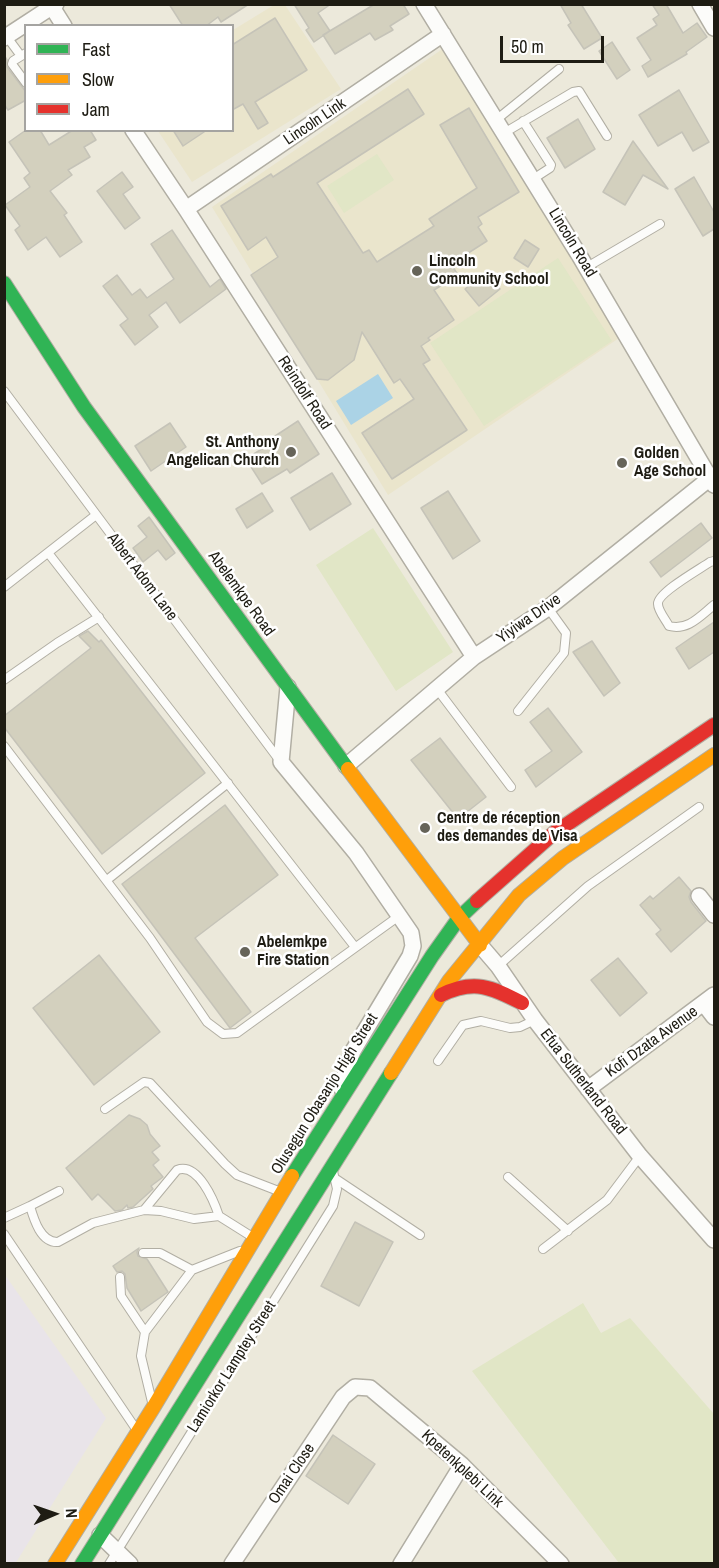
<!DOCTYPE html>
<html>
<head>
<meta charset="utf-8">
<style>
	body { margin:0 }
	#map { position:relative; width:719px; height:1568px; overflow:hidden; background:#ece9db; font-family:"Archivo Narrow",sans-serif }
	canvas { display:block }
	.frame { position:absolute; inset:0; border:6px solid #1e1c13; pointer-events:none }
	.legend { position:absolute; left:24px; top:24px; width:210px; height:108px; box-sizing:border-box; background:#fff; border:2px solid #a5a4a1; margin:0; padding:8px 10px; list-style:none; font-size:18px; color:#1e1c13 }
	.legend li { display:flex; align-items:center; gap:12px; height:30px }
	.legend b { width:30px; border:2px solid #a5a4a1 }
	.north { position:absolute; left:24px; top:1484px; width:60px; height:60px; -webkit-text-stroke:4px #fff; paint-order:stroke; rotate:88deg; font-size:16px; font-weight:700; line-height:24px; text-align:center; color:#1e1c13 }
	.north::after { content:''; display:block; margin:auto; width:21px; height:27px; background:#1e1c13; clip-path:polygon(50% 0,100% 100%,50% 72%,0 100%) }
	.scale { position:absolute; left:500px; top:36px; width:104px; height:27px; box-sizing:border-box; border:3px solid #1e1c13; border-top:0; padding-left:8px; font-size:18px; line-height:21px; white-space:nowrap; color:#1e1c13; -webkit-text-stroke:4px #fff; paint-order:stroke }
</style>
</head>
<body>
<div id="map">
<canvas width="719" height="1568"></canvas>
<div class="frame"></div>
<ul class="legend">
<li><b style="height:8px;background:#30b455"></b>Fast</li>
<li><b style="height:8px;background:#ff9f0a"></b>Slow</li>
<li><b style="height:8px;background:#e5322d"></b>Jam</li>
</ul>
<div class="north">N</div>
<div class="scale">50 m</div>
</div>
<script>
const c = document.querySelector('canvas').getContext('2d');
c.lineJoin = 'round';
function fill(path, color) {
  c.fillStyle = color;
  c.fill(path, 'evenodd');
}
function trace(path, color, width, dash) {
  c.strokeStyle = color;
  c.lineWidth = width;
  c.lineCap = dash ? 'butt' : 'round';
  c.setLineDash(dash || []);
  c.stroke(path);
}
function drawText(font, color, halo, rows, align = 'center') {
  c.font = font + ' "Archivo Narrow",sans-serif';
  c.lineWidth = 5;
  c.setLineDash([]);
  c.textBaseline = 'middle';
  c.strokeStyle = halo;
  c.fillStyle = color;
  for (const [text, x, y, turn = 0] of rows) {
    c.save();
    c.translate(x, y);
    c.rotate((+turn || 0) * Math.PI / 180);
    c.textAlign = isNaN(turn) ? turn : align;
    if (halo) c.strokeText(text, 0, 0);
    c.fillText(text, 0, 0);
    c.restore();
  }
}
const commercial = new Path2D(`
	M5,1275L106,1418L15,1564L4,1563Z`);
const built = new Path2D(`
	M274,5H285L341,89L192,182L158,131L232,130L233,30Z
	M444,48L622,336L388,495L212,207Z`);
const green = new Path2D(`
	M377,154L394,180L344,213L327,186Z
	M558,258L612,341L484,426L430,343Z
	M373,528L453,652L396,691L316,565Z
	M583,1303L601,1333L630,1318L714,1414V1563H619L472,1371Z`);
const water = new Path2D(`
	M378,374L393,398L351,425L336,401Z`);
const building = new Path2D(`
	M169,4H249L221,22L218,17L206,26H183Z
	M294,4H331L318,13L330,31L314,42L306,30L309,28Z
	M375,4H403L409,14L390,26L393,30L375,40L370,33L335,54L323,35Z
	M560,4H581L602,38L584,49L568,25L571,23Z
	M652,4H666L683,33L697,23L707,37L686,52L687,54L648,77L642,66L651,60L637,38L657,25L653,19L659,15Z
	M275,18L307,70L255,102L268,123L258,129L243,104L232,110V45Z
	M612,42L630,70L617,79L599,51Z
	M4,55L7,60V67L26,92V100L8,110L4,104Z
	M408,89L424,114L317,183L363,253L369,250L377,262L434,226L429,219L477,188L440,125L469,108L519,192L478,217L482,224L478,227L487,241L451,264L458,275L434,290L454,320L428,338L430,340L421,346L430,360L423,364L467,430L392,479L362,433L414,399L400,379L394,383L362,332L354,360L328,380L317,379L251,275L278,257L266,237L248,250L221,206L271,174L273,177Z
	M679,90L709,142L693,151L682,132L658,146L639,115Z
	M578,119L595,149L565,168L547,138Z
	M26,130H40L49,145L73,130H90L96,140L84,147L90,157L68,170L72,175L50,191L67,213L64,215L82,242L60,257L46,237L28,250L15,230L20,226L5,205L30,187L24,178L30,173L9,142Z
	M173,130H207L183,146Z
	M633,141L668,189L643,175L625,205L603,192Z
	M122,172L133,187L123,194L140,218L125,229L97,191Z
	M694,177L714,212V229L703,236L675,189Z
	M172,230L210,287L220,279L226,289L180,323L166,302L149,315L158,327L135,345L120,325L128,319L103,286L117,275L132,295L140,289L147,298L174,279L151,244Z
	M525,240L539,249L528,267L514,258Z
	M486,272L500,289L479,306L465,289Z
	M298,421L319,454L290,473L287,469L262,484L246,459L271,443L269,440Z
	M170,423L186,447L151,471L135,446Z
	M332,473L351,504L310,530L291,498Z
	M448,491L480,541L453,559L421,508Z
	M262,493L273,511L247,528L236,509Z
	M149,517L175,553L166,560L158,550L143,562L133,548L147,537L138,526Z
	M701,523L712,538L661,577L650,562Z
	M714,622V652L689,669L676,648Z
	M88,631L99,642L101,640L205,773L102,854L4,727V716L91,648L79,636Z
	M592,641L620,683L604,696L573,652Z
	M548,708L582,752L536,787L525,770L552,751L530,722Z
	M440,738L486,797L458,819L411,760Z
	M225,805L278,875L195,938L251,1012L230,1028L122,884Z
	M679,877L691,891L689,897L691,902L706,921L671,952L656,934L661,930L640,905L650,896L653,899Z
	M99,955L160,1032L94,1085L33,1008Z
	M618,958L647,993L620,1016L591,980Z
	M129,1115L140,1119L147,1125L150,1134L160,1146L152,1152L159,1160L153,1165L163,1177L151,1186L153,1189L133,1207L128,1208L127,1205L122,1210L115,1211L98,1194L92,1200L66,1168Z
	M355,1222L393,1242L359,1306L321,1286Z
	M139,1248L137,1252L138,1256L147,1259L168,1292L141,1311L127,1288L125,1274L122,1271L117,1272L113,1266Z
	M333,1435L375,1464L348,1504L306,1476Z`);
const lane = new Path2D(`
	M7,37L21,56
	M26,53L13,61L12,64L26,83
	M496,120L559,69
	M523,121L551,165L550,168L533,179
	M504,133L573,92L579,91L607,136
	M587,267L660,224
	M4,391L280,761
	M49,554L355,947
	M714,561L710,562C700,569 657,593 658,604C658,611 666,620 669,626C688,631 700,616 714,605
	M4,587L96,515
	M4,680L57,643L99,617
	M437,689L511,787
	M518,711L564,653L566,633L548,608
	M4,746L150,938L207,1022L223,1034L237,1033L248,1025L399,916
	M107,880L228,783
	M498,966L588,886L699,807
	M438,1061L463,1025L481,1021L510,1028L520,1027L535,1020
	M105,1109L144,1082L150,1083L225,1164L237,1175L281,1192
	M508,1177L568,1231
	M336,1179L420,1235
	M59,1191L30,1206C34,1220 41,1243 58,1242L93,1223L144,1210L161,1211L194,1219L219,1216L254,1238
	M144,1210L177,1170C198,1162 214,1201 219,1216
	M4,1218L30,1206
	M4,1234L136,1429
	M543,1249L607,1200L640,1156
	M143,1253H160L192,1270
	M120,1277L121,1296L145,1332
	M152,1402L141,1356L145,1332L192,1270L240,1251
	M109,1564L333,1206L337,1189L333,1171`);
const street = new Path2D(`
	M424,4L579,255L714,485
	M700,4L714,28
	M52,7L64,26
	M4,38L56,4
	M133,130L186,209L474,657
	M186,209L443,34
	M288,687L281,762L356,853L411,933L413,946L410,956L353,1051L348,1063L342,1089
	M346,766L474,657L548,608L714,475
	M699,896L714,915
	M480,945L498,966L535,1020L640,1156L714,1240
	M704,1004L714,1017
	M588,1089L714,995
	M100,1535L130,1564
	M232,1564L343,1397L355,1387L370,1388L462,1465L561,1564
	M401,1564L462,1465`);
const fast = new Path2D(`
	M4,283L84,407L348,769
	M292,1176L432,956L459,918L477,901
	M82,1564L391,1073`);
const slow = new Path2D(`
	M348,769L480,945
	M391,1073L449,981L519,895L563,858L714,755
	M55,1564L153,1408L292,1176`);
const jam = new Path2D(`
	M477,901L554,833L714,725
	M441,995C474,979 491,987 522,1003`);
const markers = [
	[417,271,6,"#666459"],
	[291,452,6,"#666459"],
	[622,463,6,"#666459"],
	[425,828,6,"#666459"],
	[245,952,6,"#666459"]
];
const streetNames = [
	["Lincoln Link",315,122,-34],
	["Lincoln Road",572,243,59],
	["Reindolf Road",304,393,57],
	["Albert Adom Lane",142,577,53],
	["Abelemkpe Road",241,594,54],
	["Yiyiwa Drive",529,619,-35],
	["Kofi Dzata Avenue",652,1042,-36],
	["Efua Sutherland Road",583,1082,52],
	["Olusegun Obasanjo High Street",325,1094,-58],
	["Lamiorkor Lamptey Street",232,1367,-58],
	["Kpetenkplebi Link",462,1469,43],
	["Omai Close",292,1474,-56]
];
const poiNames = [
	["Lincoln",429,262],
	["Community School",429,280],
	["St. Anthony",279,443,"right"],
	["Angelican Church",279,461,"right"],
	["Golden",634,454],
	["Age School",634,472],
	["Centre de réception",437,819],
	["des demandes de Visa",437,837],
	["Abelemkpe",257,943],
	["Fire Station",257,961]
];
fill(commercial, '#e9e4e9');
fill(built, '#eae5cc');
fill(green, '#e1e6c6');
fill(water, '#abd3e6');
fill(building, '#d3d0be');
trace(building, '#c5c3b8', 1.5);
trace(lane, '#b1aea3', 10);
trace(street, '#b1aea3', 18);
trace(fast, '#b1aea3', 16);
trace(slow, '#b1aea3', 16);
trace(jam, '#b1aea3', 16);
trace(lane, '#fcfcfa', 8);
trace(street, '#fcfcfa', 15);
trace(fast, '#30b455', 14);
trace(slow, '#ff9f0a', 14);
trace(jam, '#e5322d', 14);
for (const [x, y, r, color] of markers) {
  const dot = new Path2D();
  dot.arc(x, y, r, 0, 2 * Math.PI);
  c.fillStyle = color;
  c.fill(dot);
  trace(dot, '#fff', 2);
}
drawText('16px', '#1e1c13', '#fff', streetNames);
drawText('bold 16px', '#1e1c13', '#fff', poiNames, 'left');
</script>
</body>
</html>
